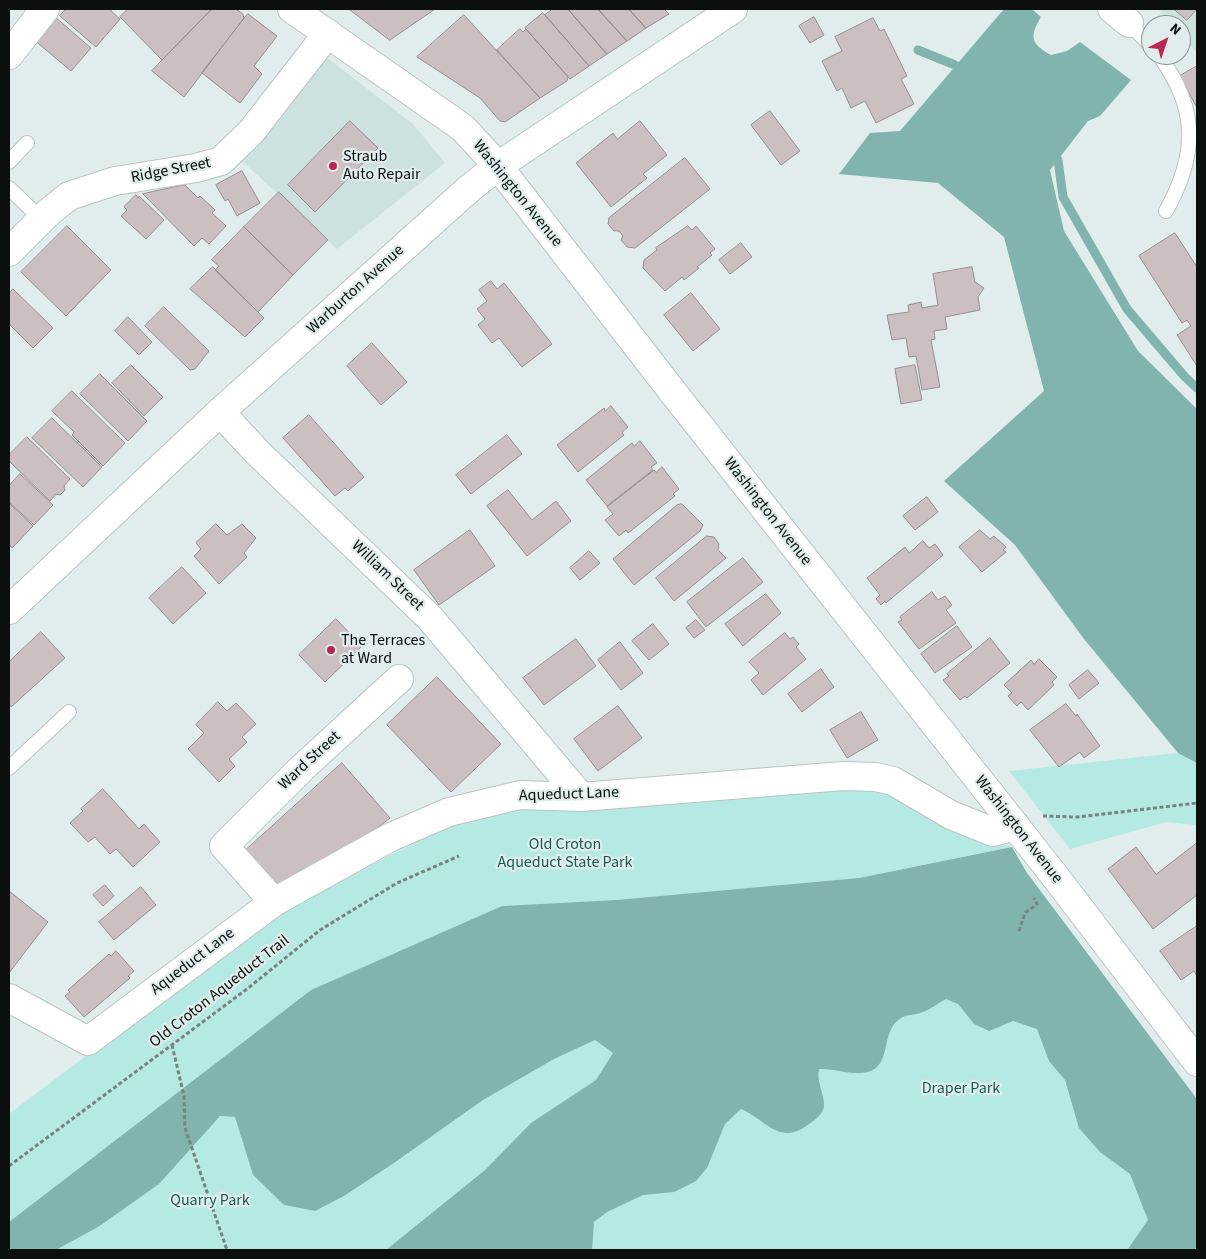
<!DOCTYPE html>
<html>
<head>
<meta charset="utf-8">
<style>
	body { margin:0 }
	#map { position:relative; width:1206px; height:1259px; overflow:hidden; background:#e1edec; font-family:"Source Sans 3",sans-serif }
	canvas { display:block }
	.frame { position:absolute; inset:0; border:10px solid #0b0f0e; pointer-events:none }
	.north { position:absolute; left:1141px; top:15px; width:50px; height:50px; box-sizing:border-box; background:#e1edec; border:1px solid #8b9493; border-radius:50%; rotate:41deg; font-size:14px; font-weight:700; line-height:20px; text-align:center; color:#0b0f0e }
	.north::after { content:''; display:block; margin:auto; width:18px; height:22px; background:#b82853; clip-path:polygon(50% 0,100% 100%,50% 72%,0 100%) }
</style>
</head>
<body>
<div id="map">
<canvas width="1206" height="1259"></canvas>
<div class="frame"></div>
<div class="north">N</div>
</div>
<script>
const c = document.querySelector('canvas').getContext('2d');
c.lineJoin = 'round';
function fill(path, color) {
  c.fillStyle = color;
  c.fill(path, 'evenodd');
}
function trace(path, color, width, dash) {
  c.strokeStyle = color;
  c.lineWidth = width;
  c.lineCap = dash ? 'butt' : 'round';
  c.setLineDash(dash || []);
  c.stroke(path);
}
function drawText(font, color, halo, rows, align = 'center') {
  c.font = font + ' "Source Sans 3",sans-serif';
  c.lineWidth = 4.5;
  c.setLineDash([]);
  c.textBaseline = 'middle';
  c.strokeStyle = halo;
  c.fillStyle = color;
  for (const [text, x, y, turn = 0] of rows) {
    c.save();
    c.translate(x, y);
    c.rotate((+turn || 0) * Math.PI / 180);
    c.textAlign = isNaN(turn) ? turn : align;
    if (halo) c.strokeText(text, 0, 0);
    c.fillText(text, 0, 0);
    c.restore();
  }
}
const built = new Path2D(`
	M1158,9H1197V53L1181,35V25H1172Z
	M321,53L413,124L445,163L337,249L241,160Z`);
const green = new Path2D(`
	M1197,751V825L1166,822L1070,849L1009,771Z
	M868,785L899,796L953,830L1012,847L859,878L616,900L502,906L311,990L9,1222V1114L280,910L451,825L507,810Z
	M1010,886L1197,1250H516Z
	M595,1040L614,1053L596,1080L531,1123L485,1170L386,1250H56L98,1227L220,1116L235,1117L253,1175L284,1205L315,1211L344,1196L394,1163L483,1100L554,1059Z`);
const forest = new Path2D(`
	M1004,9H1032L1041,17C1029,37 1031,44 1051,55L1067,51L1080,42L1131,80L1100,116L1088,121L1050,170L1064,231L1138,351L1197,409V763L1178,753L1084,639L1015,545L944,481L1044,391L1004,237L938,183L839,174L870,133L900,131Z
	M1012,847L1027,873L1197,1099V1250H1124L1128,1249L1148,1220L1130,1174L1100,1152L1079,1128L1065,1080L1049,1061L1037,1029L1013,1021L989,1031L974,1024L958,1004L946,999C939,1003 931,1009 923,1012C916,1015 907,1014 901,1018C878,1032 895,1071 861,1073C847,1074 833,1068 819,1069C816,1082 825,1094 824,1107C822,1115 815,1120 809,1124C779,1147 767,1120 741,1109L725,1124L707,1168L696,1181L674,1192L643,1195L607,1212L594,1222L592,1250H386L485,1170L531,1123L596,1080L613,1053L595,1040L554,1059L483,1100L394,1163L344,1196L315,1211L284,1205L253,1175L235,1117L220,1116L159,1184L98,1227L56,1250H9V1222L311,990L502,906L616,900L859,878Z`);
const stream = new Path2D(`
	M918,50L955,65L962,72
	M1051,153L1058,160L1063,197L1127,309L1185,377L1197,388`);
const building = new Path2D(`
	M66,9H109L120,19L96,47L60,16Z
	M128,9H212L162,60L120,17Z
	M212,9H236L243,14L244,18L184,97L152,71Z
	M349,9H435L390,40Z
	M553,9H568L607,54L589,66L545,15Z
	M568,9H598L627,41L607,54Z
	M598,9H629L646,28L627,41Z
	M629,9H664L669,14L646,28Z
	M1174,9H1197L1187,20Z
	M543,13L589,66L570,79L525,28Z
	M248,14L277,36L254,66L262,74L240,103L202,73Z
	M464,15L540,98L505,122L500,121L480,98L417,57Z
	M54,16L91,48L71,71L33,39Z
	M814,17L824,35L810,43L799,26Z
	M873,18L880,31L884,29L907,76L901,79L914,104L876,123L865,101L851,108L842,88L837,91L822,61L842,51L835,37Z
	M520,29L523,32L526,29L568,77L567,81L540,98L497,50Z
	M1197,66V108L1180,76Z
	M770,111L800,151L781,165L751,125Z
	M350,121L378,148L315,212L288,185Z
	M640,121L667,155L643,174L647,178L611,207L576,163L613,133L617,139Z
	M685,158L710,189L635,248L627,247L621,240L623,236L619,231H614L608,224L609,218Z
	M242,171L260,203L237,216L228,199L225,201L216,185Z
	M185,185L198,198L200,196L215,210L212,213L226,226L209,244L202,238L194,246L143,194Z
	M279,192L328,240L293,275L244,227Z
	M136,195L138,198L139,196L164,220L146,239L121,216L127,210L124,207Z
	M67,226L111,270L66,316L21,272Z
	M688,226L692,230L696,226L715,249L710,253L712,255L697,267L699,268L684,280L682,277L665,291L643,268L644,260L657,250L656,248Z
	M244,227L293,275L258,312L215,270L219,266L212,260Z
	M1175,233L1197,267V366L1177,335L1191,326L1187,320L1182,323L1139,256Z
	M741,243L752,257L730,274L719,260Z
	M213,267L264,318L245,337L190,289Z
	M972,267L975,282L984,288L978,297L980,310L945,317L947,329L934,331L935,339L931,340L940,387L922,390L916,356L909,357L906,338L892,340L887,315L909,312L908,305L921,302L922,308L938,305L933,274Z
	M491,281L497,289L504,283L552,344L522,367L499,338L492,343L478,325L485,319L477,309L487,301L479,290Z
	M13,289L53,328L33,348L9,324V294Z
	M691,293L720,329L693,351L664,315Z
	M164,307L209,351L195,369L190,370L145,326Z
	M128,317L152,342L139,355L115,331Z
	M372,343L407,382L381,405L347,366Z
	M131,365L163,397L144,416L112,383Z
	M915,365L922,400L901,404L895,369Z
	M100,374L147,421L128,441L80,394Z
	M72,391L125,443L103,466L72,435L74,432L52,411Z
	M611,406L628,427L622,432L624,435L578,472L557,445L604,408L605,411Z
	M309,415L364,477L348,491L345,488L335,496L283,438Z
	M52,418L102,467L83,487L32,438Z
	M507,435L522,454L471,494L456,475Z
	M27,437L70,479L64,486L65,490L60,495L56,494L50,501L9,461V455Z
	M640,441L657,463L651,467L653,470L607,506L586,480L632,443L634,446Z
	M662,467L679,489L673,494L675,496L628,533L626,530L619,536L605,520L613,514L607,507L654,470L656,472Z
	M20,474L53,505L34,525L9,502V486Z
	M508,490L532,520L556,501L571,521L527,556L487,506Z
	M927,497L938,512L915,530L903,516Z
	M9,503L33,526L12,548L9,544Z
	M682,504L703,525L700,531L634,585L613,559L677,505Z
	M216,524L227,535L242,524L256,538L244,553L247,557L219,584L194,556L201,549L196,543Z
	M470,530L495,566L439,605L414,570Z
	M980,530L990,539L994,536L1006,547L1003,550L1006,552L982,572L959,547Z
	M707,536L714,537L719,544L718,550L726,558L674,601L656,578Z
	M923,541L929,548L935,544L943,555L886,603L885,601L881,605L876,599L880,595L867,578L905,547L909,553Z
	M589,551L600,563L580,580L570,568Z
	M743,558L763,582L706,627L687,602Z
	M182,567L206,593L173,624L149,598Z
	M932,592L938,600L945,596L952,605L946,610L956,623L919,649L898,622L902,620L900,617Z
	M766,594L781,613L743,646L725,624Z
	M336,619L362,646L325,682L299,655Z
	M696,620L705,630L694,638L686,628Z
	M653,624L669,644L649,660L632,641Z
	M957,626L972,647L935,673L921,654Z
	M41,632L65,658L11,707L9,704V662Z
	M785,633L790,639L793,637L799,644L796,647L806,659L763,695L751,680L759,673L749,662Z
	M990,638L1010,663L967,698L965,696L960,700L943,680L949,676L947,674Z
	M576,639L596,666L544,705L523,678Z
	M620,642L643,673L621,690L598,660Z
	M1039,659L1057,677L1052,682L1054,685L1028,710L1021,702L1017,706L1008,696L1012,693L1004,685L1031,660L1034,664Z
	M821,669L834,687L802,712L788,694Z
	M1088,670L1099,683L1079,699L1069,685Z
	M437,677L501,744L451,792L387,725Z
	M218,702L227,711L236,703L256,724L242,737L247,742L229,759L235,766L219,782L188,749L204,733L196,725Z
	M1066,704L1076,716L1077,714L1100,746L1084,758L1080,752L1059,767L1030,730Z
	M618,706L642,738L598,771L574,739Z
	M861,712L878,740L847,758L830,730Z
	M342,763L390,818L354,846L277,886L246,850Z
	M103,789L139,829L144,824L160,842L133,867L116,849L110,854L95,837L88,842L70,823L83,811L81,809Z
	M1197,843V895L1153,929L1108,869L1136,847L1156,874Z
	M105,885L114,896L103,906L93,895Z
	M141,887L156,905L114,940L99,922Z
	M9,891L48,922L9,973Z
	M1197,926V976L1194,971L1181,980L1160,951Z
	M116,951L134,971L128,976L130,978L84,1017L65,996L70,992L68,990L109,954L111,956Z`);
const path = new Path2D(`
	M1043,816L1077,817L1197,803
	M1019,931L1025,913L1037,904L1034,898
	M172,1045L184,1096L185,1128L227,1250
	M9,1166L247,989L320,930L397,883L459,856`);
const lane = new Path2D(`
	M1129,23L1151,46
	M1159,55C1198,109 1198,153 1166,211
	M9,162L27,143
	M9,188L41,219
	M9,768L69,712`);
const street = new Path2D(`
	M292,9L463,128L498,166L672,391L1054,875L1197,1062
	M1112,9L1129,23
	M9,55L45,9
	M9,252L49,212L69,196L115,181L196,168L221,161L251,132L328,33
	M220,412L257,452L430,618L581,797
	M274,902L224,846L301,769L399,679
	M9,998L88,1041L274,902L391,837L449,812L520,795L581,797L843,776L876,777L893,781L951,815L993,832L1016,826`);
const secondary = new Path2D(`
	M9,610L220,412L470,188L498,166L733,9`);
const markers = [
	[333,166,5,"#b82853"],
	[331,650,5,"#b82853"]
];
const poiNames = [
	["Straub",343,157],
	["Auto Repair",343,175],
	["The Terraces",341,641],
	["at Ward",341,659]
];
const streetNames = [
	["Ridge Street",171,171,-11],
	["Washington Avenue",517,194,51],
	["Warburton Avenue",356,290,-42],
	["Washington Avenue",767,512,52],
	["William Street",387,576,44],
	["Ward Street",310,761,-43],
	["Aqueduct Lane",569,795,-2],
	["Washington Avenue",1018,830,52],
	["Aqueduct Lane",193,962,-37],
	["Old Croton Aqueduct Trail",220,992,-38]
];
const parkNames = [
	["Old Croton",565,845],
	["Aqueduct State Park",565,863],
	["Draper Park",961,1089],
	["Quarry Park",210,1201]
];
fill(built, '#cde2df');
fill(green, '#b5e9e3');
fill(forest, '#81b4af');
trace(stream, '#81b4af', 9);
fill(building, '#cbbfc1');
trace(building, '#988d8e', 1);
trace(lane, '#b9c4c3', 16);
trace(street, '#b9c4c3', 30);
trace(secondary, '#b9c4c3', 30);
trace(path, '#798281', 3, [4, 2.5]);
trace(lane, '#fff', 14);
trace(street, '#fff', 28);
trace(secondary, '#fff', 28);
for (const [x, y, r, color] of markers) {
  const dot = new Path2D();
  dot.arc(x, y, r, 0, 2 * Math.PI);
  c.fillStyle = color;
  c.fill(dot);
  trace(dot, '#e1edec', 2);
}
drawText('16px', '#0b0f0e', '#e1edec', poiNames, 'left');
drawText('16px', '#0b0f0e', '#e1edec', streetNames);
drawText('16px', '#165d57', '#e1edec', parkNames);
</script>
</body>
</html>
